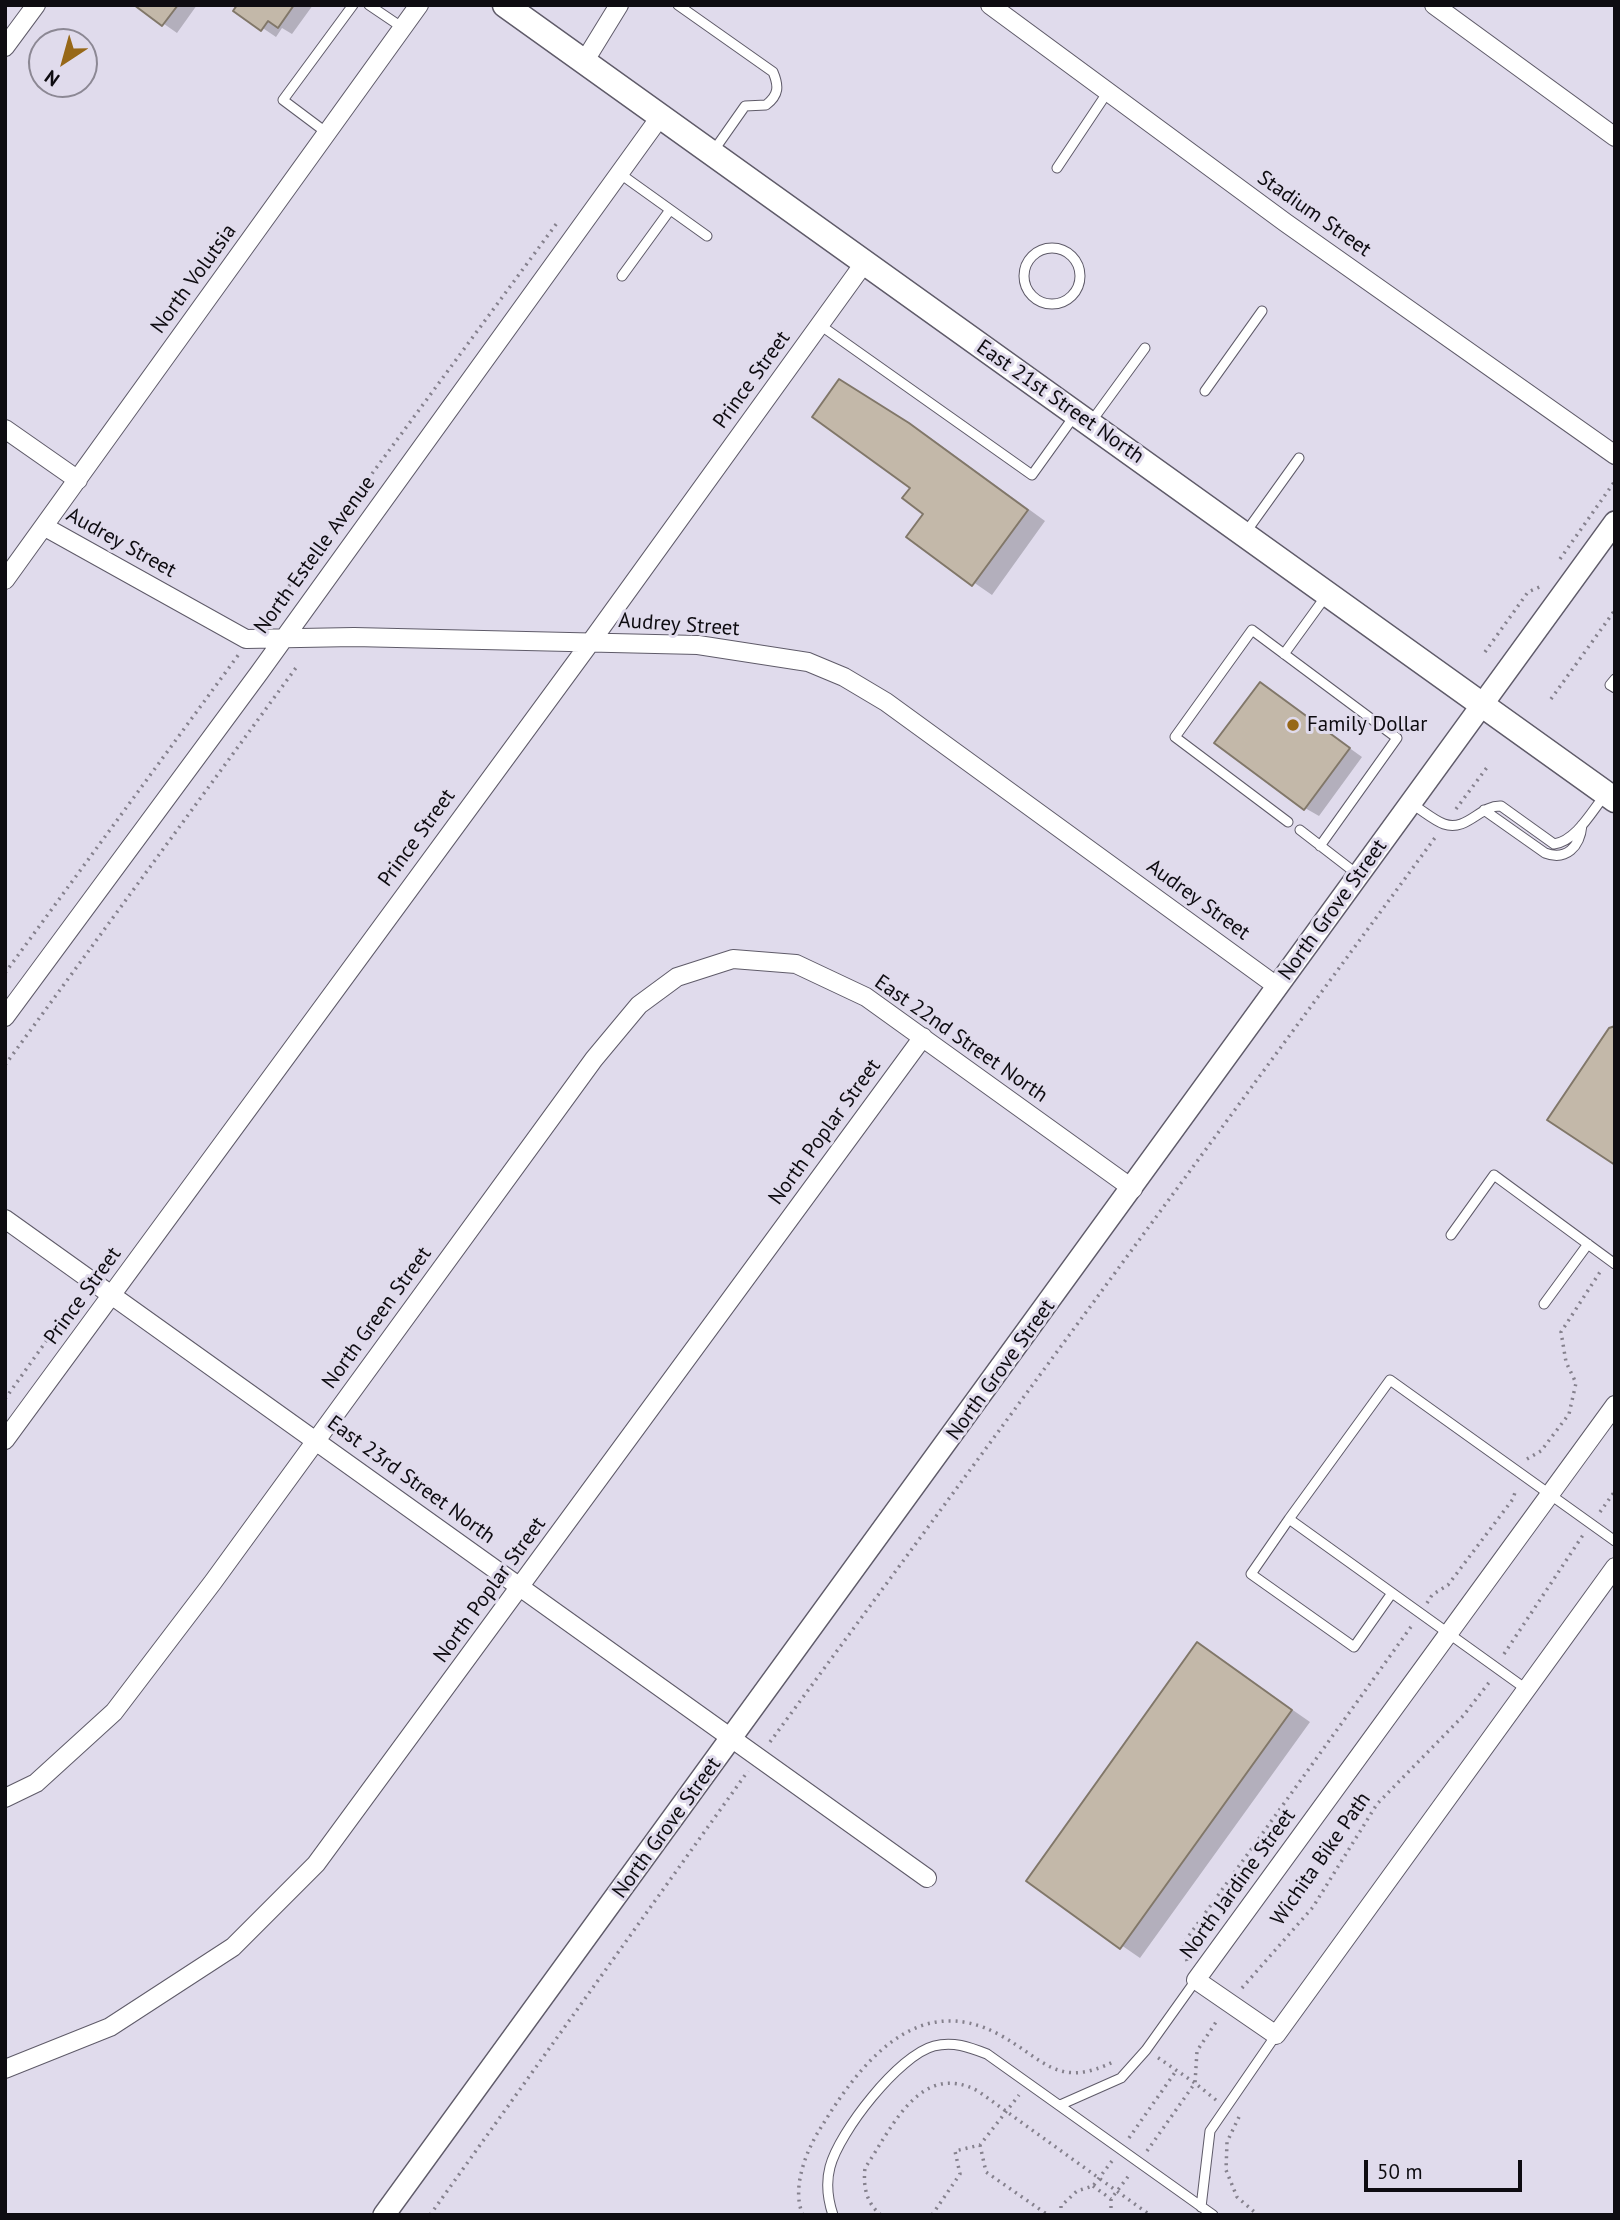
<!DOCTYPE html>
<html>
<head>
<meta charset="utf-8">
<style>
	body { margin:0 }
	#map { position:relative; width:1620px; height:2220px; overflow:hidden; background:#e0dbec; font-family:"PT Sans",sans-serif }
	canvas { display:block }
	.frame { position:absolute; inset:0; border:7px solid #0e0c11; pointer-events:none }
	.north { position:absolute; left:28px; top:28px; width:70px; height:70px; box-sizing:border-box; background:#e0dbec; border:2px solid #8c8894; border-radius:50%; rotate:216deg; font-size:19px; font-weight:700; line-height:28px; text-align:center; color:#0e0c11 }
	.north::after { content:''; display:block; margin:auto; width:24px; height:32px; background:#976818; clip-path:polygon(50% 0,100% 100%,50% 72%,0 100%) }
	.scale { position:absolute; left:1364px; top:2160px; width:158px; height:32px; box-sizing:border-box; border:4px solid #0e0c11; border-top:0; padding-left:9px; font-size:21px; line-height:24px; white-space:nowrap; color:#0e0c11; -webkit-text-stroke:5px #e0dbec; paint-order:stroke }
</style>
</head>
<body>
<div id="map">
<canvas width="1620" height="2220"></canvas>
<div class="frame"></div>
<div class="north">N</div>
<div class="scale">50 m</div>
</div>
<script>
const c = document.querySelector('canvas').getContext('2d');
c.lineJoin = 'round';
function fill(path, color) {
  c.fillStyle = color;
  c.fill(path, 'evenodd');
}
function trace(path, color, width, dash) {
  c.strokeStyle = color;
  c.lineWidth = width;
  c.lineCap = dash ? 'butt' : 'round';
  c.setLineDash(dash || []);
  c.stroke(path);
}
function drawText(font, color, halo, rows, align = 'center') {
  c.font = font + ' "PT Sans",sans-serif';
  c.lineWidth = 6;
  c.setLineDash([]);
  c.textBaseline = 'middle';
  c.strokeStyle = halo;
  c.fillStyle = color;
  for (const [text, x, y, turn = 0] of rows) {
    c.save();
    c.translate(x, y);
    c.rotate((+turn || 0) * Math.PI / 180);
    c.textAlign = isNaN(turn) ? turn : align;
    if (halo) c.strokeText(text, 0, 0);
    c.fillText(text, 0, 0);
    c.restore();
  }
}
const shadow = new Path2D(`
	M137,5H197L177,33Z
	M239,5H313L292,34L282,28L276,37L236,10Z
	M858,392L928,436L1045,521L992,595L908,537L926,513Z
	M1260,684L1362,757L1319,816L1305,808Z
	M1198,1644L1310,1722L1140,1958L1028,1881Z`);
const building = new Path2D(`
	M134,5H178L162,26Z
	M237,5H294L278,28L268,21L261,31L233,11Z
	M839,379L909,423L1028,510L972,586L906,537L923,514L902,498L910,488L812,417Z
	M1260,682L1350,748L1304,810L1214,743Z
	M1615,1026V1165L1547,1120L1609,1028Z
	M1197,1642L1292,1710L1120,1949L1026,1881Z`);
const path = new Path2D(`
	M1560,559L1615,481
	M264,620L557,223
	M1485,652L1528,592L1542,586
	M1551,699L1615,610
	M1456,809L1488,766
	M5,973L239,654
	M5,1065L298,665
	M5,1399L74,1302
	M1527,1459L1541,1451L1569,1414L1576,1383L1566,1362L1561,1332L1600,1272
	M1600,1512L1615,1491
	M1427,1603L1432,1595L1448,1585L1513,1499L1516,1489
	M1504,1654L1583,1535
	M770,1742L1437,835
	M1187,1961L1183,1944L1413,1624
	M1242,1988L1313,1907L1377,1804L1463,1716L1491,1680
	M1216,2100L1195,2083L1197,2051L1218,2019
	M1239,2117L1227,2142L1226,2170L1237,2197L1258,2215
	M1129,2138L1176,2071
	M980,2145L986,2172L1048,2215
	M1147,2151L1195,2083L1157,2057
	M1093,2186L1111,2199
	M430,2215L748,1771
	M803,2215C791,2189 806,2151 820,2129C859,2065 916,1989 1000,2035C1044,2059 1058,2090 1115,2061
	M881,2215C866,2203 863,2186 865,2168C892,2128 920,2060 978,2091L1150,2215
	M932,2215L960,2174L955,2151L980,2145L1019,2095
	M1061,2215V2206L1077,2191L1093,2186L1112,2161
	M1111,2215V2199L1130,2174`);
const service = new Path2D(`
	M369,5L403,28
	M678,5L773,72C779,86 779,95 766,105L745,106L712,153
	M327,133L283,100L353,5
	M1057,168L1107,93
	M619,173L707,236
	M1024 276a28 28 0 1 1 56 0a28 28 0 1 1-56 0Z
	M622,276L670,210
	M820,325L1032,475L1075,415
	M1205,391L1262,311
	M1091,422L1145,348
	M1246,532L1299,458
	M1284,654L1326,596
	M1615,679L1610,685L1615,688
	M1410,803C1421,809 1433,820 1444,824C1467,832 1480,805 1501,806L1554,844C1576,841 1592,811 1605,795
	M1484,810L1545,853C1566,861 1580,847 1582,825
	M1288,822L1175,737L1252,630L1397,738L1320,846
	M1300,830L1357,874
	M1451,1235L1494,1175L1615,1264
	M1544,1304L1588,1244
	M1289,1519L1251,1574L1354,1647L1392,1593
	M1526,1689L1289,1519L1390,1380L1615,1541
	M1060,2105L1121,2078L1146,2050L1196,1980
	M1201,2207L1210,2131L1276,2035
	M833,2215C828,2200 826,2182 830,2167C839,2132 899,2055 934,2046C953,2041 969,2047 987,2054L1213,2215`);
const minor = new Path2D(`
	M990,5L1286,223L1615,455
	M1434,5L1615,137
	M5,47L36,5
	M584,62L619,5
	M5,429L78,480
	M45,527L246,639L354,637L698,645L808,662L844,677L886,702L1278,987
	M5,580L419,5
	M5,1017L259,673L660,117
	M5,1219L927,1878
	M1615,1405L1196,1980L1276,2035L1615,1567
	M5,1440L590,643L865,262
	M5,1798L36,1783L114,1712L213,1582L594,1059L639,1005L677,977L733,959L796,964L866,997L1133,1189
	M5,2069L110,2027L233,1947L316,1864L923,1037`);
const tertiary = new Path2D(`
	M384,2215L1615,522`);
const secondary = new Path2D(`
	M505,5L1615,800`);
const markers = [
	[1293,725,7,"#976818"]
];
const streetNames = [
	["Stadium Street",1314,214,35],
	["North Volutsia",194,279,-54],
	["Prince Street",752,380,-54],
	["East 21st Street North",1060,402,35],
	["Audrey Street",121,543,29],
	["North Estelle Avenue",315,555,-54],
	["Audrey Street",679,625,4],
	["Prince Street",417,838,-54],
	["Audrey Street",1198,900,36],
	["North Grove Street",1333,910,-54],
	["East 22nd Street North",961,1039,35],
	["North Poplar Street",825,1132,-54],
	["Prince Street",83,1296,-54],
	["North Green Street",377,1318,-54],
	["North Grove Street",1001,1370,-54],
	["East 23rd Street North",411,1480,36],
	["North Poplar Street",490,1590,-54],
	["North Grove Street",667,1828,-54],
	["Wichita Bike Path",1321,1859,-55],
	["North Jardine Street",1238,1884,-54]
];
const poiNames = [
	["Family Dollar",1307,725]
];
fill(shadow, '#0003');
fill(building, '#c3b8a9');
trace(building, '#817769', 2);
trace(service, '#5f5b69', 11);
trace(minor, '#5f5b69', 20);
trace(tertiary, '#5f5b69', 24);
trace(secondary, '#5f5b69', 27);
trace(path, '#85818d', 3.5, [2, 5]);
trace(service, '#fff', 9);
trace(minor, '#fff', 18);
trace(tertiary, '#fff', 21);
trace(secondary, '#fff', 24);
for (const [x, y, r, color] of markers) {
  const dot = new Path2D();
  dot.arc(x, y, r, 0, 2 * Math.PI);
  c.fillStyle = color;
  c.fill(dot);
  trace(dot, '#e0dbec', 2.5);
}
drawText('21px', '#0e0c11', '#e0dbec', streetNames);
drawText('21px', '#0e0c11', '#e0dbec', poiNames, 'left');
</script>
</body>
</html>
